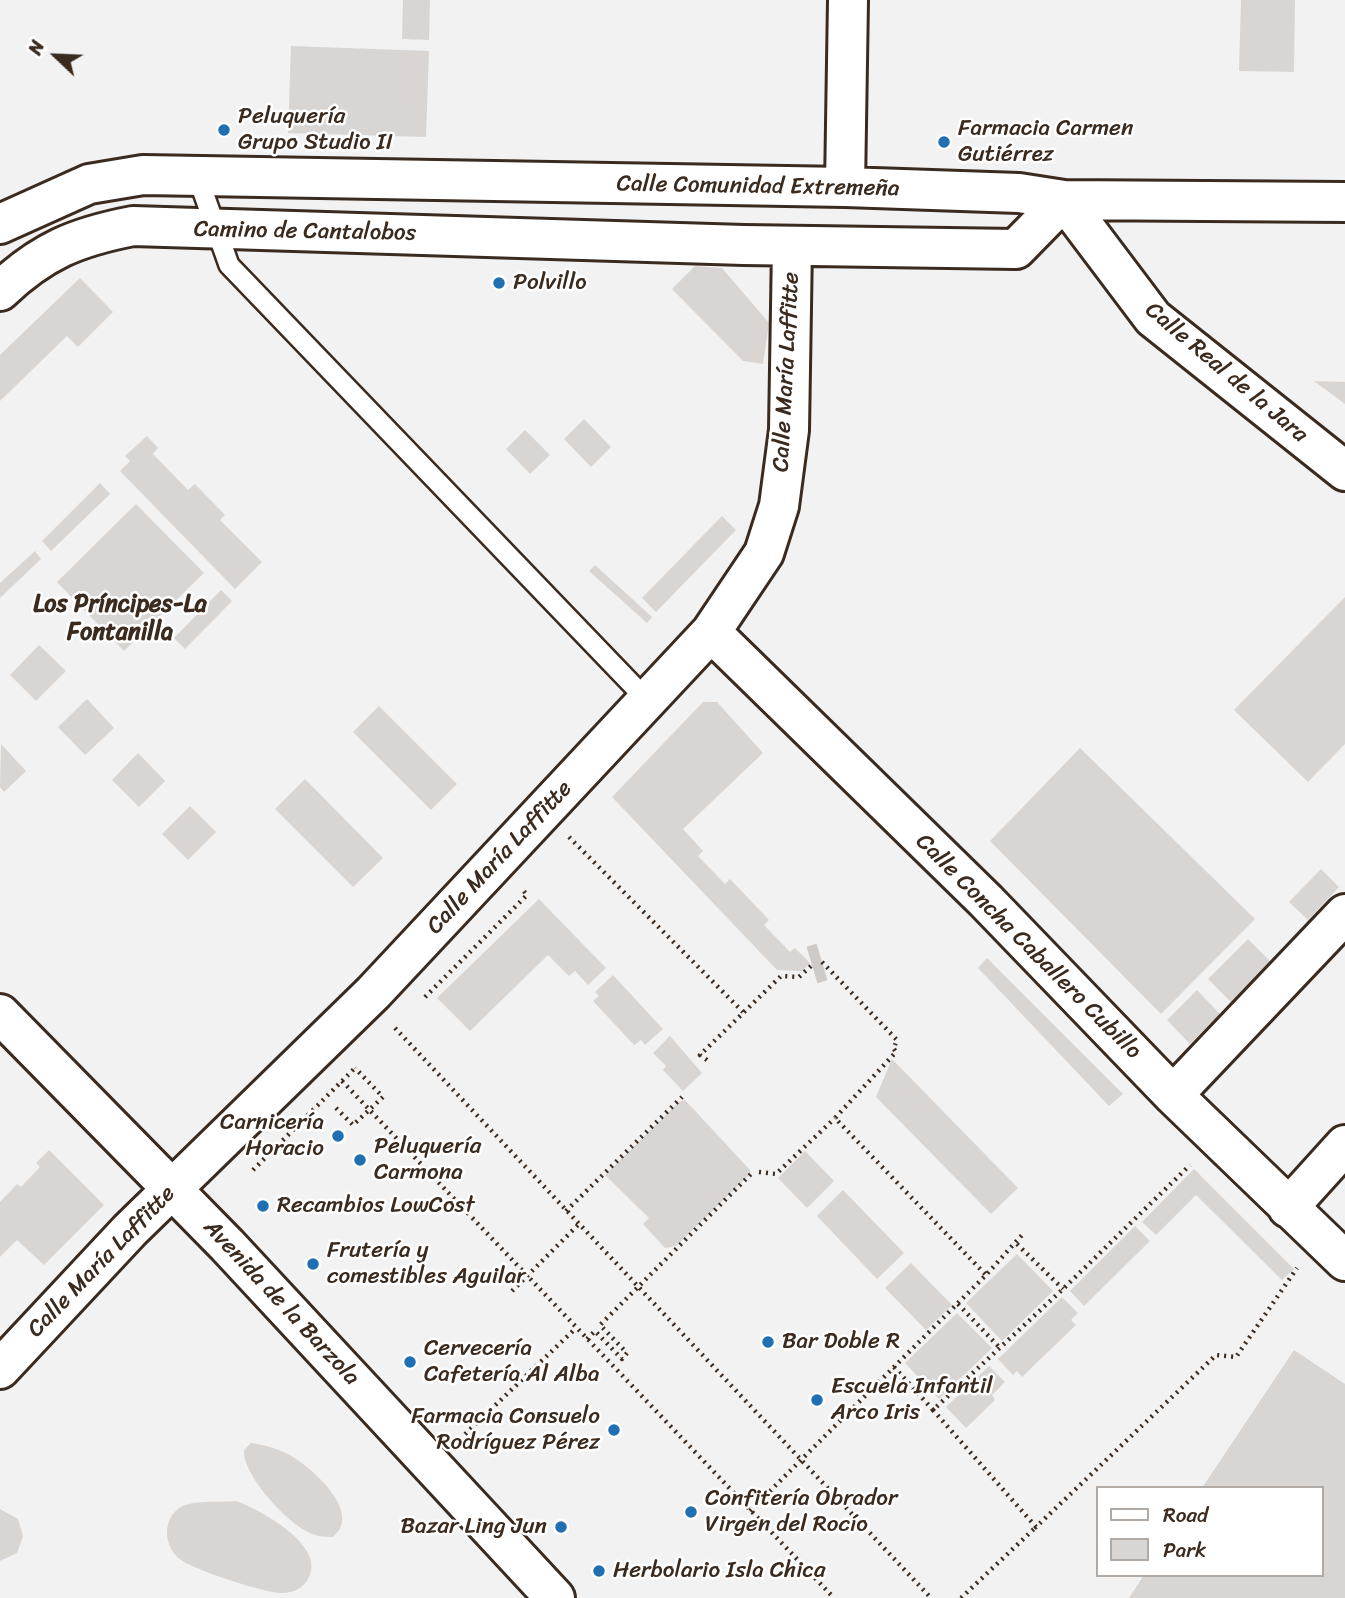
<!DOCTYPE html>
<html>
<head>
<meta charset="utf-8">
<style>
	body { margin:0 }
	#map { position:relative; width:1345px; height:1598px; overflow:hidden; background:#f3f2f2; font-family:Sriracha,sans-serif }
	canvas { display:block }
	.legend { position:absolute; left:1096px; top:1486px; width:228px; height:91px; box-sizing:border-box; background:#fff; border:2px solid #b1aaa5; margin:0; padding:9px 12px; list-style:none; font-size:21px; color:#3b2a1e }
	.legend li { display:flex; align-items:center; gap:14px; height:35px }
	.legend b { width:35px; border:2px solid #b1aaa5 }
	.north { position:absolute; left:21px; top:21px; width:70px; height:70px; -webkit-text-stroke:5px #fff; paint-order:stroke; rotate:293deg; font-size:19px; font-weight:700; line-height:28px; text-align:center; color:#3b2a1e }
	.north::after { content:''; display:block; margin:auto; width:24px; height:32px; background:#3b2a1e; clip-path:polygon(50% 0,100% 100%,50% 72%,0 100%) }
</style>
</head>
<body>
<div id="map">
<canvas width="1345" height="1598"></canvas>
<ul class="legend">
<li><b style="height:9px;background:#fff"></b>Road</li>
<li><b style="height:19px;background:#d8d5d2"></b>Park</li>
</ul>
<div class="north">N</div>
</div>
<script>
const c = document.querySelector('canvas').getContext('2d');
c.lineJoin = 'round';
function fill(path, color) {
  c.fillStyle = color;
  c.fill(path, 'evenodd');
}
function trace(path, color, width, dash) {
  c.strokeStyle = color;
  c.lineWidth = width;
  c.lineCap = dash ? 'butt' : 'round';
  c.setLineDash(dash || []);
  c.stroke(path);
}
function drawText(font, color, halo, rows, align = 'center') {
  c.font = font + ' Sriracha,sans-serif';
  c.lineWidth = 5;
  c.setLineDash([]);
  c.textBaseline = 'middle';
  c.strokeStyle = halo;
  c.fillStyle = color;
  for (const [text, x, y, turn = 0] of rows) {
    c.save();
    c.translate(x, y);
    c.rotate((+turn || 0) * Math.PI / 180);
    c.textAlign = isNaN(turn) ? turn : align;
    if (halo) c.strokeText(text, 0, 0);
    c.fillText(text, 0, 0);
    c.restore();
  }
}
const green = new Path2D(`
	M403,0H430L429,40L402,39Z
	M1241,0H1295L1294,72L1239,71Z
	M291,46L429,51L426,137L288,133Z
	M695,266L722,268L769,323L763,364L743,361L672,289Z
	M80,278L113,312L78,347L67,336L0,401V355Z
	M1314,381L1345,382V404Z
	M584,419L611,447L591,467L564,439Z
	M525,430L550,455L530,474L506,449Z
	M147,436L158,448L153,454L188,490L195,484L225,515L220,520L262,562L235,589L120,471L130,461L125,456Z
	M100,483L110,494L51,551L42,541Z
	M136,504L204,573L124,651L57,582Z
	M722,516L736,530L656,612L642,598Z
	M35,551L41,559L0,598V583Z
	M595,565L652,617L647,623L589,571Z
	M221,590L232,601L185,649L174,638Z
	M1345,597V744L1308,782L1234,710Z
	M39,645L66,671L36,701L10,675Z
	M87,699L114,728L85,755L58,727Z
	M703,702H717L763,753L683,829L703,851L698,856L725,884L730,879L769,920L764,925L790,952L795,948L810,963L802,971L777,970L612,797Z
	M379,706L457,784L431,810L353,732Z
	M1,744L26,771L4,792L0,787Z
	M1080,748L1255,919L1161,1014L990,841Z
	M138,753L165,781L139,807L112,780Z
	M305,779L383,858L353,887L275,809Z
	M190,806L216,832L188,860L162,834Z
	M1321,869L1339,887L1308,920L1289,902Z
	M539,899L606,968L588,985L575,971L569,976L548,955L470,1031L437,998Z
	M1248,939L1271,962L1231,1002L1208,979Z
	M987,958L1123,1094L1109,1106L978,968Z
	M613,975L663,1029L645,1045L641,1040L634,1045L593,1001L599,996L595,992Z
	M1197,990L1220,1014L1190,1044L1167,1020Z
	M670,1036L702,1073L683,1091L663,1070L666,1066L653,1053Z
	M892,1059L1018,1188L991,1214L876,1097Z
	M685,1100L750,1170V1174L676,1246L665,1248L643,1224L649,1218L605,1175L679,1102Z
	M49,1150L104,1205L44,1265L17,1240L0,1257V1202L17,1184L21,1187L40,1167L36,1163Z
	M805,1151L834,1181L807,1208L778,1178Z
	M1194,1169L1294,1269L1282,1280L1196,1195L1156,1235L1142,1222Z
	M843,1190L904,1253L877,1279L817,1216Z
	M1135,1226L1150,1241L1084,1306L1070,1291Z
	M1017,1254L1053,1291L1002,1341L966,1303Z
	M911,1263L952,1305L926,1330L885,1288Z
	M1062,1297L1078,1313L1071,1320L1076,1325L1022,1377L1017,1371L1013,1375L998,1359Z
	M957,1313L992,1348L939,1399L905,1363Z
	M1294,1350L1345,1384V1598H1129L1144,1575H1322V1488H1202Z
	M989,1366L1005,1382L992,1395L995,1400L966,1428L946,1407Z
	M251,1443C264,1445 276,1448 288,1454C310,1466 364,1512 333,1537C323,1537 314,1536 306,1531C285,1520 242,1474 244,1450Z
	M236,1501C259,1509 328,1546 308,1579C303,1588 293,1593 282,1593C264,1593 195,1570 181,1560C164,1548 162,1521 178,1509C191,1499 220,1503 236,1501Z
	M0,1509L18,1519L23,1536L17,1553L0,1561Z`);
const streetTunnel = new Path2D(`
	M812,965L822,962`);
const path = new Path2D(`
	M569,837L743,1012
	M822,962L897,1040L895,1045
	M425,997L527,895L522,889
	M395,1028L931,1598
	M894,1049L896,1052L835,1118L986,1275
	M707,1060L700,1055L781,976L799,977L812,965
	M342,1081L834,1598
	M336,1108L353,1125L383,1097L355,1068
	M253,1170L355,1068
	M759,1172L776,1174L835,1118
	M566,1211L682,1097
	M1017,1244L1063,1289
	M512,1291L579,1224
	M958,1304L1000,1348
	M587,1339L595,1331L622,1359L627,1353L600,1325L752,1173
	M894,1367L933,1410L1063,1289L1190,1165
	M933,1410L1036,1527L1216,1355L1236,1357L1297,1268
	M460,1439L576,1328
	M750,1511L986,1275L1022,1235
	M961,1598L1036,1527`);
const lane = new Path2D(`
	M197,175L229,265L647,700`);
const street = new Path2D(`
	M845,187L848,0
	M1064,200L1153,318L1345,471
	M0,224L89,184L143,175L845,187L1019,193L1064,200L1345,202
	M0,291C42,251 76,237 133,226L744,245L1016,249L1064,200
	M711,632L986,901L1173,1095L1345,1261
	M0,1014L227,1245L555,1598
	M1173,1095L1345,914
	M1288,1208L1345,1145
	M0,1369L130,1230L373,993L711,632L764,553L779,506L789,430L792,246`);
const markers = [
	[224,130,7,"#1f6fb2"],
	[944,142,7,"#1f6fb2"],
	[499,283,7,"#1f6fb2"],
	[338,1136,7,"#1f6fb2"],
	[360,1160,7,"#1f6fb2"],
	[263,1206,7,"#1f6fb2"],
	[313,1264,7,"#1f6fb2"],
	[768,1342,7,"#1f6fb2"],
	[410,1362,7,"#1f6fb2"],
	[817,1400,7,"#1f6fb2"],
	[614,1430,7,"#1f6fb2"],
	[691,1512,7,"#1f6fb2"],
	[561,1527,7,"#1f6fb2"],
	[599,1571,7,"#1f6fb2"]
];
const poiNames = [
	["Peluquería",238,117],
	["Grupo Studio II",238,143],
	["Farmacia Carmen",958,129],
	["Gutiérrez",958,155],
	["Polvillo",513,283],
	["Carnicería",324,1123,"right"],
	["Horacio",324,1149,"right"],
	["Peluquería",374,1147],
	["Carmona",374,1173],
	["Recambios LowCost",277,1206],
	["Frutería y",327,1251],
	["comestibles Aguilar",327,1277],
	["Bar Doble R",782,1342],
	["Cervecería",424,1349],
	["Cafetería Al Alba",424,1375],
	["Escuela Infantil",831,1387],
	["Arco Iris",831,1413],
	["Farmacia Consuelo",600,1417,"right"],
	["Rodríguez Pérez",600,1443,"right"],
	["Confitería Obrador",705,1499],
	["Virgen del Rocío",705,1525],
	["Bazar Ling Jun",547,1527,"right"],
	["Herbolario Isla Chica",613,1571]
];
const streetNames = [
	["Calle Comunidad Extremeña",758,187,1],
	["Camino de Cantalobos",305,232,1],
	["Calle María Laffitte",787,372,-87],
	["Calle Real de la Jara",1226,373,40],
	["Calle María Laffitte",500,858,-47],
	["Calle Concha Caballero Cubillo",1028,947,45],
	["Calle María Laffitte",102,1262,-46],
	["Avenida de la Barzola",281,1303,47]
];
const neighbourhoodNames = [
	["Los Príncipes-La",120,605],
	["Fontanilla",120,633]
];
fill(green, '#d8d5d2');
trace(streetTunnel, '#cecac8', 38, [38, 19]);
trace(lane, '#3b2a1e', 24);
trace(street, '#3b2a1e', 44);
trace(path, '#3b2a1e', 4.5, [2, 5]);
trace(lane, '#fff', 19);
trace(street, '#fff', 38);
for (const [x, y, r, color] of markers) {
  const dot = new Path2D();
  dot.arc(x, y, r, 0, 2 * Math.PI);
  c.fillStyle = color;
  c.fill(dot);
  trace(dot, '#fff', 2.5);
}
drawText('23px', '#3b2a1e', '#fff', poiNames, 'left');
drawText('23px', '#3b2a1e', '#fff', streetNames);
drawText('bold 24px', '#3b2a1e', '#fff', neighbourhoodNames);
</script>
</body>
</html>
